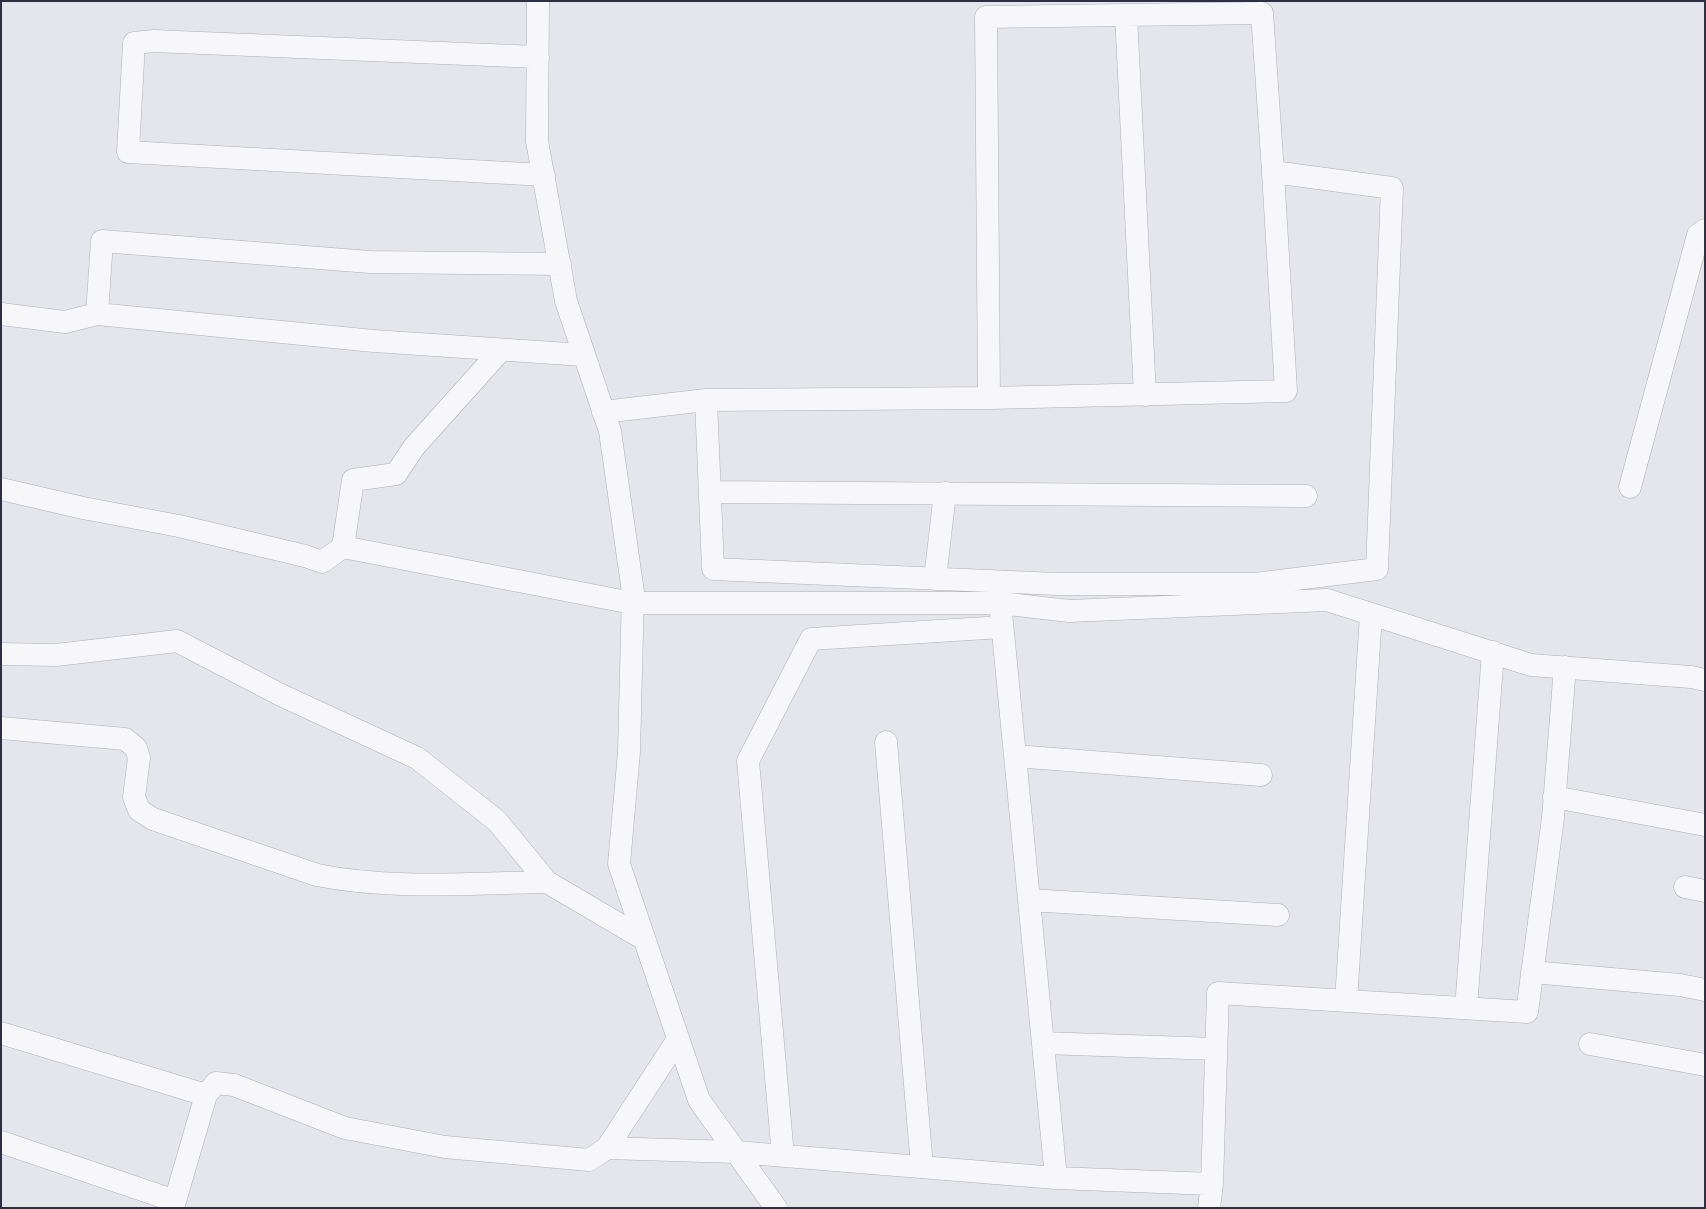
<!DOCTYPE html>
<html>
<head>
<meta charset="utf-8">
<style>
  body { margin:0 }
  #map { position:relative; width:1706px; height:1209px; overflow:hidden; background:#e5e6eb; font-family:Karla,sans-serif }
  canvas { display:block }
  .frame { position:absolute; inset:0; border:2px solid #2d3042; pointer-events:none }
</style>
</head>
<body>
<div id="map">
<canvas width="1706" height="1209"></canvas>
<div class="frame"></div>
</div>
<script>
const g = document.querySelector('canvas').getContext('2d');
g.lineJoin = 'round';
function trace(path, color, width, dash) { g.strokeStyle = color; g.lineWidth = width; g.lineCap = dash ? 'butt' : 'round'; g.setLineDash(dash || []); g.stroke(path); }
const minor = new Path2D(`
  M538,1l-1,140 29,160 44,130 23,161 -4,160 -10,112 80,236 77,108
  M1126,15l19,380
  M538,57l-384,-16 -20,2 -6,109 416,23
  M560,264l-190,-2 -268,-21 -5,73 277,27 210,14
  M1,314l64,8 32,-8
  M989,398l297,-7 -13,-219
  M603,412l103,-12 7,169 344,15h198l122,-15 15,-381 -119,-16 -11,-159 -276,4 3,381 -283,2
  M1630,487l68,-252 7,-5
  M1,489l82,19 96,18 126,30 17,6 21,-15 10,-67 43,-6 18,-27 87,-97
  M710,492l596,4
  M343,547l289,56h368l69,8 258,-11 204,65 160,12 14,3
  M935,579l10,-86
  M1001,612l55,566
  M1,654l55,1 121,-14 104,54 136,63 80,63 50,61 97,57
  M1,728l124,11 11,9 3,10 -5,39 5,13 14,9 164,56c74,15 155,8 230,7
  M886,742l36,425
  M1015,756l246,19
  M1554,797l151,28
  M1685,887l20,4
  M1029,900l249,15
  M1532,972l148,13 25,5
  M1346,1001l25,-387
  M1466,1008l27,-356
  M1,1033l205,62 -33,113
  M1043,1043l173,6
  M1590,1044l115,21
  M206,1095l10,-12 18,2 111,43 100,19 144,13 18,-12 71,-109
  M1,1142l174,59
  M607,1148l129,4 320,26 156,6 6,-191 309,19 26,-194 12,-151
  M783,1156l-35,-395 63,-122 191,-12
  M1209,1208l3,-24`);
trace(minor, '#aeafb8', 23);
trace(minor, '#f7f7fa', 22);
</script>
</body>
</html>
